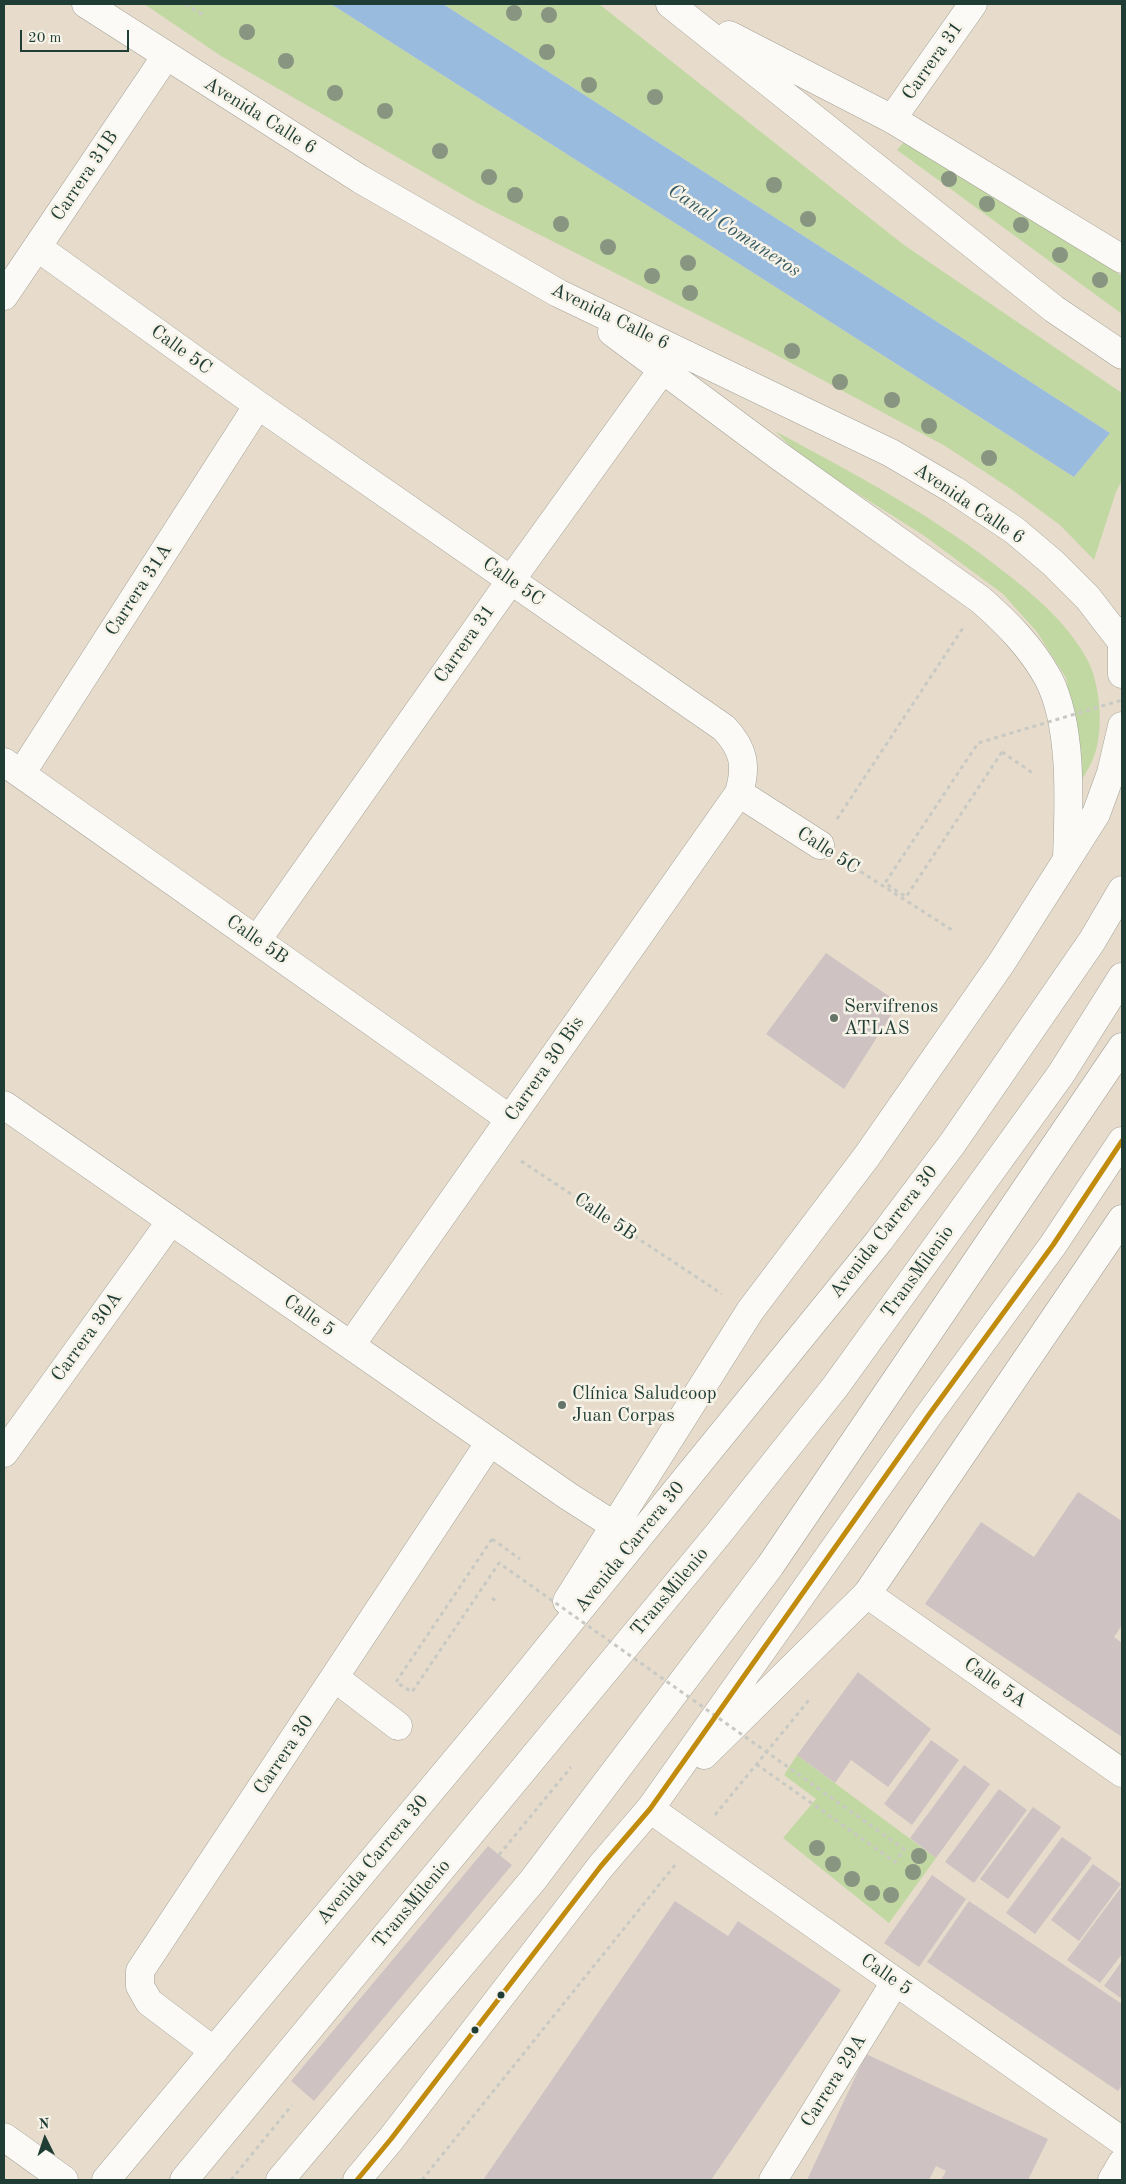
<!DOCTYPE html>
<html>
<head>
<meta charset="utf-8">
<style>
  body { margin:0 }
  #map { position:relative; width:1126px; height:2184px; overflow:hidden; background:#e7dccc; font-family:"Old Standard TT",serif }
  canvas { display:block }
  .frame { position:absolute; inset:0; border:5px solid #1f3d34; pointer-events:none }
  .north { position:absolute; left:20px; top:2114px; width:50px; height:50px; -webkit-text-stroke:4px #f7f3e8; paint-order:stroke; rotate:356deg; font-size:14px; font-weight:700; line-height:20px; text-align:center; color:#1f3d34 }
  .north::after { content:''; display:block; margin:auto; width:18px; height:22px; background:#1f3d34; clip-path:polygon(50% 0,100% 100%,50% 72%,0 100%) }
  .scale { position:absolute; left:20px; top:30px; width:109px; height:22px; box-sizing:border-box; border:2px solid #1f3d34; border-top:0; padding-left:6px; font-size:15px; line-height:18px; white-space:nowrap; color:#1f3d34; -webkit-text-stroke:4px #f7f3e8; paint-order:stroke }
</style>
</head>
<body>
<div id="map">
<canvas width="1126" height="2184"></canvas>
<div class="frame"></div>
<div class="north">N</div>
<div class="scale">20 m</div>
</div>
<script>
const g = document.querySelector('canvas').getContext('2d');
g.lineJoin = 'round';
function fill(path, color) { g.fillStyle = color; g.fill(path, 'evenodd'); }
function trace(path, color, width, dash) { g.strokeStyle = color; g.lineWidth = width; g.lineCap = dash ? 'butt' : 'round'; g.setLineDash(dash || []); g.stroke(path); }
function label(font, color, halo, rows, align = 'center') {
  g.font = font + ' "Old Standard TT",serif'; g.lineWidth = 5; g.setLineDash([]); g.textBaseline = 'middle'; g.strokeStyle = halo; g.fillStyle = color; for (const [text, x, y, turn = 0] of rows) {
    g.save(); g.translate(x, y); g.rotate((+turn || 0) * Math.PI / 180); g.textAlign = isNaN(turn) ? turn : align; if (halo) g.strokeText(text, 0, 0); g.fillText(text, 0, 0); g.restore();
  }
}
fill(new Path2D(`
  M144,4h187l743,473 36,-44 -667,-429h156l305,241 218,148v87l-6,12 -22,68 -34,-35 -49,-36 -66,-43 -180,-97 -288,-146 -256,-147z
  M904,142l218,134v38l-225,-164z
  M775,431c80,43 161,86 232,143 31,24 64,53 82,89 12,26 15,70 4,96 -3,8 -9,16 -13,24l-5,-56 -9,-49 -29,-46 -34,-38 -80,-59 -120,-76z
  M797,1755l139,103 -47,65 -106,-85 33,-39 -32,-24z`), '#c2d8a3');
fill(new Path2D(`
  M331,4h112l667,429 -36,44z`), '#99bbde');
fill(new Path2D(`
  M826,953l73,50 -55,86 -78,-55z
  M1078,1492l44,29v104l-8,12 8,6v94l-197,-133 56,-82 53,35z
  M858,1672l73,57 -43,58 -37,-27 -16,23 -38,-28z
  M931,1740l28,20 -47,65 -28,-21z
  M964,1765l26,19 -54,74 -26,-20z
  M999,1789l28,21 -53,73 -29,-21z
  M1033,1807l28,20 -53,72 -28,-20z
  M1062,1837l30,21 -57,76 -29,-21z
  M488,1846l24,19 -198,236 -23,-20z
  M1093,1864l28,20 -42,57 -28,-21z
  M932,1875l34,24 -47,68 -35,-24z
  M1122,1886v68l-22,29 -33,-23z
  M675,1901l53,35 10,-15 103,69 -130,190h-228z
  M969,1901l153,103v81l-4,6 -191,-129z
  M1122,1961v38l-18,-13z
  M866,2054l182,85 -20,41h-87l5,-9 -10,-5 -7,14h-122z`), '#cec2c3');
const minor = new Path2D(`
  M892,119l81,-115
  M37,247l221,158 466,323c20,21 23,38 15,65l-388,552
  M4,296l162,-240
  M4,762l506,357
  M21,774l237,-369
  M739,793l81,52
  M257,940l254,-360 165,-229
  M4,1105l564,391 47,30
  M4,1453l167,-232
  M867,1594l255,179
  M335,1678l63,48
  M650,1809l472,332
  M214,2051l-65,-49 -9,-16v-15l350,-529
  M4,2137l60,43
  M184,2180l535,-647 116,-146 226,-313 61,-97
  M280,2180l253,-300 237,-314 352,-519
  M773,2180l122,-198
  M1112,2180l10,-17`);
const major = new Path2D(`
  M86,4l274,175 198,114 333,160 63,37 60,40 39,33 35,35 33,43
  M670,4l384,305 68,46
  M729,35l163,84 230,140
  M612,332l167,124 202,144c26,23 50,47 67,78 25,47 21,127 19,180
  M1122,631v43`);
const highway = new Path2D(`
  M567,1601l183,-290 117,-155 135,-194 94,-148 15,-41 11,-47
  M704,1755l163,-161 255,-375
  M106,2180l396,-475 377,-464 73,-97 140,-203 30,-51
  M357,2180l34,-41 210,-273 49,-57 278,-393 125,-171 69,-104`);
trace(minor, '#a3a196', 29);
trace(major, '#a3a196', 29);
trace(highway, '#a3a196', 29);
trace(new Path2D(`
  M185,4l20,12
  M1002,752l32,22
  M837,819l126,-191
  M847,863l105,67
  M521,1161l201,133
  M492,1539l28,20
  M492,1598l4,3
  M715,1815l94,-115
  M499,1855l72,-88
  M231,2180l61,-75
  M422,2180l253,-315`), '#c9c9c4', 3, [4, 4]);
trace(minor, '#fbfaf7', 28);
trace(major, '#fbfaf7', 28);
trace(highway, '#fbfaf7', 28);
trace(new Path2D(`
  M1002,752l-96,145 -21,-14 93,-140 144,-43
  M492,1539l-96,143 16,10 87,-129 405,286 -9,13 -139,-98`), '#c9c9c4', 3, [4, 4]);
trace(new Path2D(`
  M357,2180l34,-41 210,-273 49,-57 278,-393 125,-171 69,-104`), '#c18c0d', 5);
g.fillStyle = '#889581';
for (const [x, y] of [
  [514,13],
  [549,15],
  [247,32],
  [547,52],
  [286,61],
  [589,85],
  [335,93],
  [655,97],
  [385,111],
  [440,151],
  [489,177],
  [949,179],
  [774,185],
  [515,195],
  [987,204],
  [808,219],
  [561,224],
  [1021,225],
  [608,247],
  [1060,255],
  [688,263],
  [652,276],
  [1100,280],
  [690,293],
  [792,351],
  [840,382],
  [892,400],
  [929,426],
  [989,458],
  [817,1848],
  [919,1856],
  [833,1864],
  [913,1872],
  [852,1879],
  [872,1893],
  [891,1895]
]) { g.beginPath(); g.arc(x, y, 8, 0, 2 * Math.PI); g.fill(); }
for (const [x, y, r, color] of [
  [834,1018,5,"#657569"],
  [562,1405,5,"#657569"],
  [501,1995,4.5,"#1f3d34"],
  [475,2030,4.5,"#1f3d34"]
]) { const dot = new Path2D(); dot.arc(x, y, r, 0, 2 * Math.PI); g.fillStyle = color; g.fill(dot); trace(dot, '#f7f3e8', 2); }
label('19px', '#1f3d34', '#f7f3e8', [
  ["Carrera 31",933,61,-55],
  ["Avenida Calle 6",260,116,32],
  ["Carrera 31B",85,176,-56],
  ["Avenida Calle 6",610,317,26],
  ["Calle 5C",181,350,36],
  ["Avenida Calle 6",969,504,34],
  ["Calle 5C",513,582,35],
  ["Carrera 31A",139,590,-57],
  ["Carrera 31",465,644,-55],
  ["Calle 5C",828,851,33],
  ["Calle 5B",257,940,35],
  ["Carrera 30 Bis",545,1069,-55],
  ["Calle 5B",605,1217,34],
  ["Avenida Carrera 30",884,1232,-52],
  ["TransMilenio",918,1272,-54],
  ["Calle 5",309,1316,35],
  ["Carrera 30A",87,1337,-54],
  ["Avenida Carrera 30",630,1547,-51],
  ["TransMilenio",670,1592,-50],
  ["Calle 5A",995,1683,35],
  ["Carrera 30",284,1755,-56],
  ["Avenida Carrera 30",373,1860,-50],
  ["TransMilenio",412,1904,-50],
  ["Calle 5",886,1975,35],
  ["Carrera 29A",834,2081,-58]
]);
label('19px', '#1f3d34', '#f7f3e8', [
  ["Servifrenos",844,1007],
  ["ATLAS",844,1029],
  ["Clínica Saludcoop",572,1394],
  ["Juan Corpas",572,1416]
], 'left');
label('italic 20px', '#355960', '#f7f3e8', [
  ["Canal Comuneros",734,231,33]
]);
</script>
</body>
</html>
